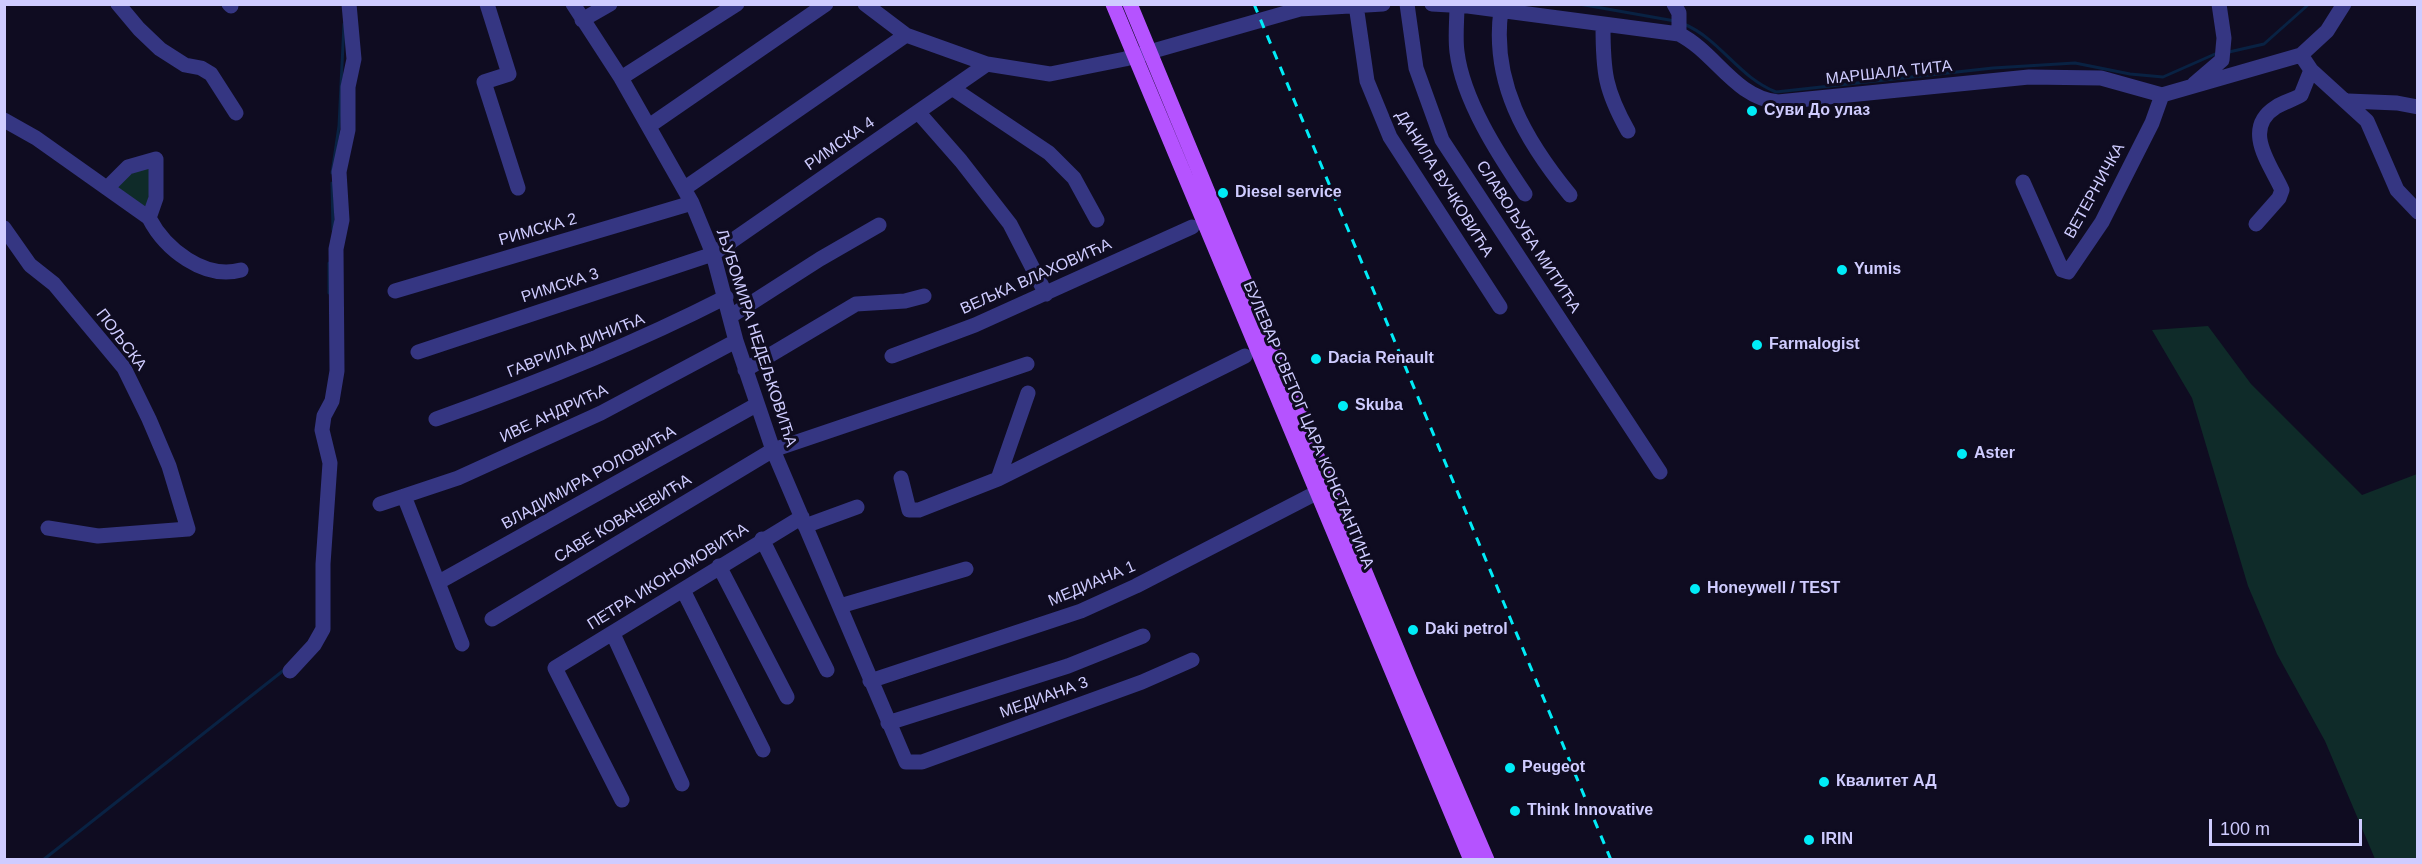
<!DOCTYPE html>
<html>
<head>
<meta charset="utf-8">
<style>
  body { margin:0 }
  #map { position:relative; width:2422px; height:864px; overflow:hidden; background:#0f0c21; font-family:Arial,sans-serif }
  canvas { display:block }
  .frame { position:absolute; inset:0; border:6px solid #cfccff; pointer-events:none }
  .scale { position:absolute; left:2209px; top:819px; width:153px; height:27px; box-sizing:border-box; border:3px solid #cfccff; border-top:0; padding-left:8px; font-size:18px; line-height:21px; white-space:nowrap; color:#cfccff; -webkit-text-stroke:4px #0f0c21; paint-order:stroke }
</style>
</head>
<body>
<div id="map">
<canvas width="2422" height="864"></canvas>
<div class="frame"></div>
<div class="scale">100 m</div>
</div>
<script>
const g = document.querySelector('canvas').getContext('2d');
g.lineJoin = 'round';
function fill(path, color) { g.fillStyle = color; g.fill(path, 'evenodd'); }
function trace(path, color, width, dash) { g.strokeStyle = color; g.lineWidth = width; g.lineCap = dash ? 'butt' : 'round'; g.setLineDash(dash || []); g.stroke(path); }
function label(font, color, halo, rows, align = 'center') {
  g.font = font + ' Arial,sans-serif'; g.lineWidth = 6; g.setLineDash([]); g.textBaseline = 'middle'; g.strokeStyle = halo; g.fillStyle = color; for (const [text, x, y, turn = 0] of rows) {
    g.save(); g.translate(x, y); g.rotate((+turn || 0) * Math.PI / 180); g.textAlign = isNaN(turn) ? turn : align; if (halo) g.strokeText(text, 0, 0); g.fillText(text, 0, 0); g.restore();
  }
}
fill(new Path2D(`
  M134,168h19l-6,41 -33,-22z
  M2208,326l43,58 111,111 55,-21v385h-42l-50,-118 -48,-87 -29,-68 -56,-188 -40,-68z`), '#0f2b29');
trace(new Path2D(`
  M1579,4l96,17
  M1684,24c37,16 54,53 92,68l217,-24 82,-5 55,11 33,3 52,-23
  M2229,52l35,-8 45,-40
  M332,173l7,-47 5,-102
  M332,183l1,47
  M329,263v30
  M43,860l241,-190`), '#092243', 3);
trace(new Path2D(`
  M118,4l21,25 21,20 25,16 16,3 10,6 25,39
  M229,4l2,2
  M487,4l22,70 -25,8 34,106
  M573,4l48,74 71,125 21,51 23,87 37,109 133,312h16l220,-80 50,-22
  M865,4l41,31 81,29 63,10 75,-15 175,-50 83,-5
  M1407,4l9,64 26,72 218,332
  M1432,4l36,2 211,28c37,19 55,63 99,68l251,-25 72,1 61,17 139,-40 26,-24 17,-27
  M1674,4l5,9v21
  M1356,5l11,76 23,56 110,170
  M1457,5c0,15 -2,32 0,47 6,48 41,102 68,142
  M1501,10c-10,72 24,130 69,185
  M582,20l28,-16
  M1603,26c0,46 2,64 25,105
  M2301,55l10,15 56,51 30,69 21,22
  M621,78l116,-74
  M2194,84l28,-24 2,-22 -5,-34
  M952,88l97,65 25,25 23,42
  M2348,101l49,2 21,4
  M918,112l43,49 49,63 36,70
  M4,120l32,18 113,80c16,31 55,62 92,52
  M649,126l177,-122
  M2023,182l39,88 6,2 34,-50 50,-99 10,-28
  M107,188l21,-21 28,-8v39l-7,20
  M685,188l221,-153
  M2256,224l23,-26 3,-8c-11,-25 -41,-61 -6,-83 8,-5 17,-7 25,-12l10,-25
  M4,228l26,37 24,19 70,84 25,51 20,47 19,63 -90,7 -50,-8
  M395,291l297,-88
  M731,316l89,-57 59,-34
  M418,352l295,-98 274,-190
  M892,356l83,-31 217,-98
  M745,370l111,-66 49,-3 19,-5
  M436,419c99,-35 196,-74 290,-122
  M901,478l8,32h10l79,-31 247,-123
  M998,479l30,-86
  M404,496l58,148
  M380,504l78,-26 143,-65 135,-72
  M805,526l52,-19
  M762,539l65,131
  M719,566l68,131
  M439,582l317,-177
  M683,590l80,160
  M840,606l126,-37
  M492,619l281,-169 254,-86
  M613,634l69,150
  M290,671l24,-26 9,-16v-65l7,-101 -8,-33 2,-14 8,-15 5,-30 -1,-122 6,-29 -3,-48 9,-42v-43l6,-28 -5,-55
  M870,681l211,-70 55,-25 180,-93
  M888,723l180,-57 75,-30
  M622,800l-67,-132 247,-151`), '#353682', 15);
trace(new Path2D(`
  M1113,4l358,856
  M1130,4l279,674 78,182`), '#b553ff', 15);
trace(new Path2D(`
  M1254,4l357,856`), '#00ecf7', 3, [9, 8]);
for (const [x, y, r, color] of [
  [1752,111,6,"#00ecf7"],
  [1223,193,6,"#00ecf7"],
  [1842,270,6,"#00ecf7"],
  [1757,345,6,"#00ecf7"],
  [1316,359,6,"#00ecf7"],
  [1343,406,6,"#00ecf7"],
  [1962,454,6,"#00ecf7"],
  [1695,589,6,"#00ecf7"],
  [1413,630,6,"#00ecf7"],
  [1510,768,6,"#00ecf7"],
  [1824,782,6,"#00ecf7"],
  [1515,811,6,"#00ecf7"],
  [1809,840,6,"#00ecf7"]
]) { const dot = new Path2D(); dot.arc(x, y, r, 0, 2 * Math.PI); g.fillStyle = color; g.fill(dot); trace(dot, '#0f0c21', 2); }
label('16px', '#cfccff', '#0f0c21', [
  ["МАРШАЛА ТИТА",1889,73,-6],
  ["РИМСКА 4",840,144,-35],
  ["ДАНИЛА ВУЧКОВИЋА",1444,184,58],
  ["ВЕТЕРНИЧКА",2095,191,-61],
  ["РИМСКА 2",538,230,-16],
  ["СЛАВОЉУБА МИТИЋА",1528,237,57],
  ["ВЕЉКА ВЛАХОВИЋА",1036,277,-24],
  ["РИМСКА 3",560,286,-18],
  ["ЉУБОМИРА НЕДЕЉКОВИЋА",756,338,72],
  ["ПОЉСКА",121,340,53],
  ["ГАВРИЛА ДИНИЋА",576,346,-22],
  ["ИВЕ АНДРИЋА",554,414,-25],
  ["БУЛЕВАР СВЕТОГ ЦАРА КОНСТАНТИНА",1308,425,67],
  ["ВЛАДИМИРА РОЛОВИЋА",589,478,-29],
  ["САВЕ КОВАЧЕВИЋА",623,519,-31],
  ["ПЕТРА ИКОНОМОВИЋА",668,577,-32],
  ["МЕДИАНА 1",1092,584,-23],
  ["МЕДИАНА 3",1044,698,-20]
]);
label('bold 16px', '#cfccff', '#0f0c21', [
  ["Суви До улаз",1764,111],
  ["Diesel service",1235,193],
  ["Yumis",1854,270],
  ["Farmalogist",1769,345],
  ["Dacia Renault",1328,359],
  ["Skuba",1355,406],
  ["Aster",1974,454],
  ["Honeywell / TEST",1707,589],
  ["Daki petrol",1425,630],
  ["Peugeot",1522,768],
  ["Квалитет АД",1836,782],
  ["Think Innovative",1527,811],
  ["IRIN",1821,840]
], 'left');
</script>
</body>
</html>
